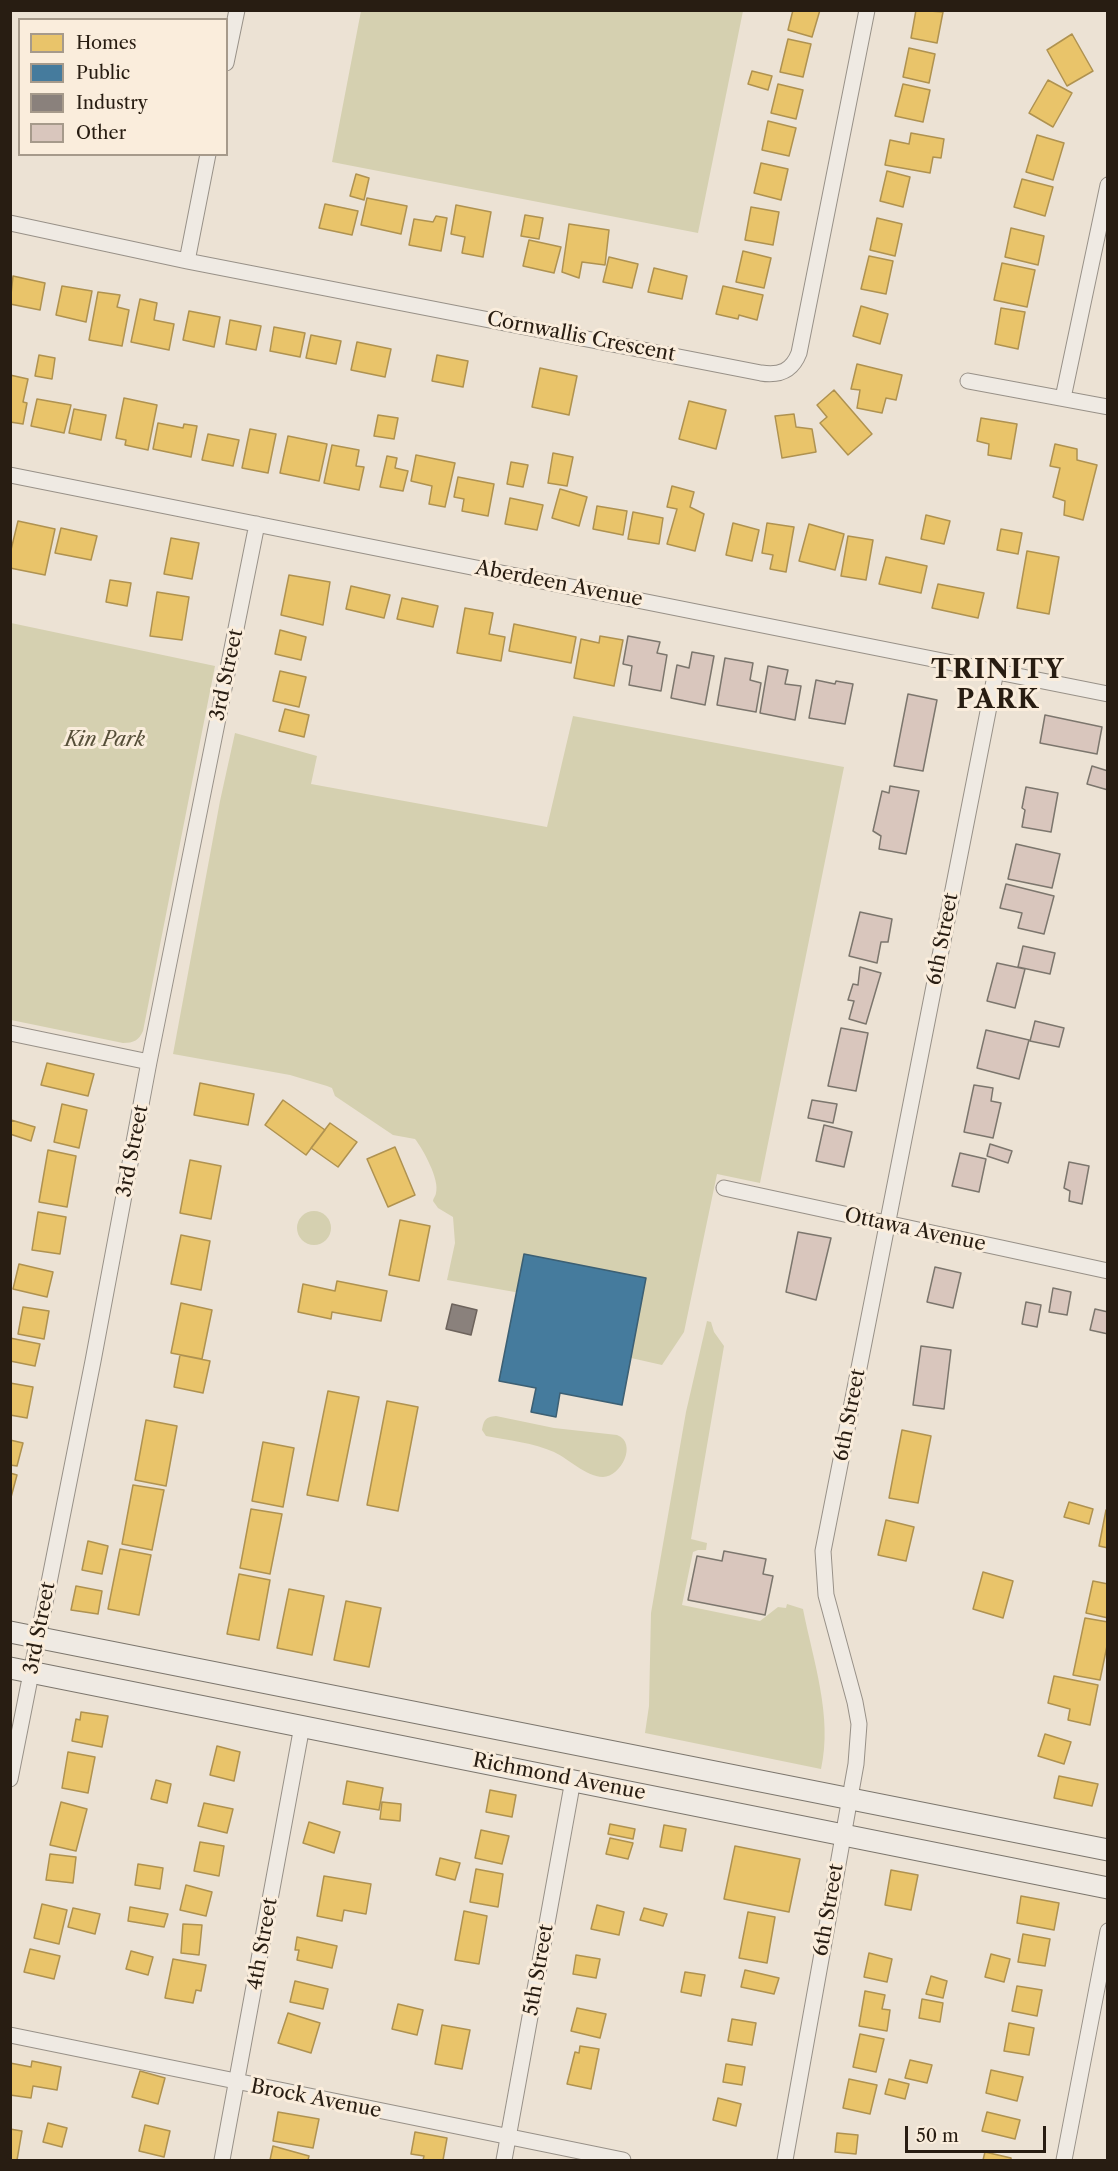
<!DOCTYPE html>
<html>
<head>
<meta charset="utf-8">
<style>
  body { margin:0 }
  #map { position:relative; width:1118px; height:2171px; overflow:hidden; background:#ece2d4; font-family:"Libre Caslon Text",serif }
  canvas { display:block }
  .frame { position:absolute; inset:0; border:12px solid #281d12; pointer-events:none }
  .legend { position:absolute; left:18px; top:18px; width:210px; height:138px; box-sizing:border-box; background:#faeddc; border:2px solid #a69a8b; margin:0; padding:8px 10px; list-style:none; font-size:18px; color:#281d12 }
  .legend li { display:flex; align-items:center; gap:12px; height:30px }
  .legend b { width:30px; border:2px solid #a69a8b }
  .scale { position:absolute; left:905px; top:2126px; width:141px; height:27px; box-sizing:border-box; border:3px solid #281d12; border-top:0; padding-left:8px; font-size:18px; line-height:21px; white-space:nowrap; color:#281d12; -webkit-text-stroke:4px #faeddc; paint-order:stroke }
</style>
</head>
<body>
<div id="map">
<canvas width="1118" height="2171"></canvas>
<div class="frame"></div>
<ul class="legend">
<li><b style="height:16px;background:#e9c46a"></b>Homes</li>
<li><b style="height:16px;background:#457b9d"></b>Public</li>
<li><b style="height:16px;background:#8a817c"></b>Industry</li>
<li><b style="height:16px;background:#d9c6bd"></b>Other</li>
</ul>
<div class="scale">50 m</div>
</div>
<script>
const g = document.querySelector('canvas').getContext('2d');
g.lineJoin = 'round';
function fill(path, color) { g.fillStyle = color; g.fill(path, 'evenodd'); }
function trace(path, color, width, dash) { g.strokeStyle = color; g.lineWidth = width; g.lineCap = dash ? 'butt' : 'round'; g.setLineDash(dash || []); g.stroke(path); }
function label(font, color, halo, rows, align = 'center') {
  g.font = font + ' "Libre Caslon Text",serif'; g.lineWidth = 6; g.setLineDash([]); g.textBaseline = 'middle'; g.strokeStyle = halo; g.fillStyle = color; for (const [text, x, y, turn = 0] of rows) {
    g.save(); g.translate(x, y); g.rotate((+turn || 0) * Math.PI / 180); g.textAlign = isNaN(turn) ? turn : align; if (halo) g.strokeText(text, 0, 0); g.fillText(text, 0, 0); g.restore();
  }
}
fill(new Path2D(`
  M361,11h382l-45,222 -366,-71z
  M11,623l204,43 -72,365c-4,9 -9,12 -20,12l-112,-23z
  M573,716l271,51 -84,416 -43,-9 -33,158 -22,33 -31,-7 8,-44 -192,-34 8,-37 -2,-26 -15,-9 -5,-7c0,-3 3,-5 3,-8 4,-13 -13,-44 -21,-54l-22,-4 -58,-39 -3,-8 -5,-2 -37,-11 -117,-21 47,-253 15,-68 82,23 -6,28 236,43z
  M297 1228a17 17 0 1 1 34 0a17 17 0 1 1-34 0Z
  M707,1321l4,1 3,10 10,14 -33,193 16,4 -1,7h-8l-5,2 -11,53 78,16 18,-14 8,1 1,-4 16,5c10,51 30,108 18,160l-176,-36 4,-27 2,-93 35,-201z
  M496,1416l58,12 63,7c21,8 4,42 -14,42 -18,-1 -34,-18 -49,-25 -20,-9 -46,-12 -68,-16l-4,-6c2,-10 3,-13 14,-14z`), '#d5d0b0');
const homes = new Path2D(`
  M793,10h27l-8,27 -24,-7z
  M916,10l27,2 -6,31 -26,-5z
  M1072,34l21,37 -26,15 -20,-36z
  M788,39l23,5 -8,33 -23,-5z
  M909,48l26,6 -6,29 -26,-6z
  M752,71l20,5 -4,14 -20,-6z
  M1048,80l24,13 -19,34 -24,-14z
  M778,84l25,6 -7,29 -25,-6z
  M903,84l27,6 -7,32 -28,-6z
  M768,121l28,7 -7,28 -27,-6z
  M911,133l33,6 -3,19 -8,-1 -3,16 -45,-8 5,-25 19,4z
  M1037,135l27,8 -11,37 -27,-8z
  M761,163l27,6 -7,31 -27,-7z
  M887,171l23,6 -7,30 -23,-6z
  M356,174l13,4 -5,22 -14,-4z
  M1022,179l31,8 -8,29 -31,-9z
  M367,198l40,8 -6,28 -40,-9z
  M325,204l33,7 -6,24 -33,-7z
  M456,205l35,7 -8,45 -21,-4 3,-16 -14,-3z
  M751,207l28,5 -6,33 -28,-5z
  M525,215l18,3 -4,21 -18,-3z
  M436,216l11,2 -6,33 -32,-6 5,-26 19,3z
  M877,218l25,6 -7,32 -25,-6z
  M569,224l40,6 -4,35 -23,-3 -3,16 -17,-6z
  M1011,228l33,8 -6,29 -33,-8z
  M529,240l32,7 -7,26 -31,-7z
  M743,251l28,7 -7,30 -28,-6z
  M869,256l24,5 -7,33 -25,-5z
  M609,257l29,7 -6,24 -29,-6z
  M1002,263l33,7 -8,37 -33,-7z
  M654,268l33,8 -5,23 -34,-7z
  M13,276l32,7 -5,27 -30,-6z
  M62,286l30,5 -6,31 -30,-7z
  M723,286l40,9 -6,25 -18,-5 -1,4 -22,-5z
  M98,292l22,3 -3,12 12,3 -7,36 -33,-6z
  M140,299l17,4 -3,17 20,4 -5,26 -38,-8z
  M861,306l27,8 -8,30 -27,-8z
  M1001,308l24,4 -7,37 -23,-5z
  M189,311l31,6 -6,30 -31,-7z
  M230,320l31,6 -5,24 -30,-6z
  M274,327l31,6 -5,24 -30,-6z
  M311,335l30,6 -5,23 -30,-6z
  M357,342l34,7 -6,28 -34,-7z
  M39,355l16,3 -3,21 -17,-3z
  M437,355l31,6 -5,26 -31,-6z
  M857,364l45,11 -6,25 -10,-2 -4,15 -25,-5 3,-18 -9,-1z
  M540,368l37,8 -8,39 -37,-8z
  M10,375l18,4 -5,23 4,1 -4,21 -13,-2z
  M834,390l38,44 -24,21 -28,-32 7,-6 -10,-12z
  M124,398l33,7 -9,45 -23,-5 1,-5 -10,-2z
  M37,399l34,6 -7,28 -33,-7z
  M689,401l37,9 -10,39 -37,-10z
  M74,409l32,6 -5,25 -32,-7z
  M794,414l2,13 16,2 4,23 -34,6 -7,-42z
  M378,415l20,3 -4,21 -20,-3z
  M981,418l36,6 -6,35 -23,-4 1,-11 -12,-3z
  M158,423l25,5 1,-4 13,2 -6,31 -38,-8z
  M250,429l26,5 -8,39 -26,-5z
  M208,434l31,6 -6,26 -31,-6z
  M288,436l39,8 -8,37 -39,-8z
  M1055,444l22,5v11l20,5 -14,55 -19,-5 1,-14 -12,-4 7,-29 -10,-2z
  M332,445l27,5 -3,16 8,1 -5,23 -35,-7z
  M553,453l20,4 -6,29 -19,-3z
  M416,455l39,8 -10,44 -16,-3 3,-18 -21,-5z
  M387,456l10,2 -2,10 13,3 -5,20 -23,-4z
  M511,462l17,3 -5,22 -16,-3z
  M458,477l36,7 -6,32 -26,-5 2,-12 -10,-2z
  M672,486l22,6 -4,15 14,7 -9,37 -28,-7 10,-35 -10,-2z
  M560,489l27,8 -8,29 -27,-8z
  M510,498l33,7 -6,25 -32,-6z
  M597,506l30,5 -4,24 -30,-6z
  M633,512l30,6 -4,26 -31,-5z
  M926,515l24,6 -6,23 -23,-5z
  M18,521l37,8 -10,46 -35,-7v-14z
  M733,523l26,7 -7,31 -26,-6z
  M767,523l27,4 -8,45 -16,-3 3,-14 -11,-2z
  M809,524l35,10 -9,36 -36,-9z
  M61,528l36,8 -6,24 -36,-7z
  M1001,529l21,4 -4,21 -21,-4z
  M848,536l25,4 -7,40 -25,-4z
  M171,538l28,5 -7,36 -28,-5z
  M1027,551l32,6 -10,57 -32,-6z
  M886,557l41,9 -6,27 -42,-9z
  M289,575l41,7 -7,43 -42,-10z
  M110,580l21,3 -4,23 -21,-4z
  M938,584l46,9 -6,25 -46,-10z
  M351,586l39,9 -6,23 -38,-9z
  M157,592l32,5 -7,43 -32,-4z
  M402,598l36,8 -5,21 -36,-8z
  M465,608l28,5 -4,21 16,3 -4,24 -44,-8z
  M514,624l62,13 -5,26 -62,-12z
  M280,630l26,7 -5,23 -26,-6z
  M600,636l23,4 -9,46 -40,-8 7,-39 18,4z
  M280,671l26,6 -7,30 -26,-6z
  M285,709l24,6 -5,22 -25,-6z
  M47,1063l47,11 -6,22 -47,-11z
  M200,1083l54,11 -6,31 -54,-10z
  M283,1100l42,30 -19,25 -41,-30z
  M62,1104l25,6 -8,38 -25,-6z
  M11,1120l24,7 -4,14 -21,-7z
  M330,1123l27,19 -19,25 -27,-19z
  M395,1147l20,48 -27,12 -21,-48z
  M48,1150l28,6 -9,51 -28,-5z
  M190,1160l31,6 -10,53 -31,-6z
  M38,1212l28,5 -6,37 -28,-4z
  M400,1220l30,6 -11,55 -30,-6z
  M181,1235l29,6 -9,49 -30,-6z
  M19,1264l34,8 -6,25 -34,-8z
  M337,1281l50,10 -6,30 -49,-9 -1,7 -33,-7 5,-28 32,7z
  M181,1303l31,7 -10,49 -31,-6z
  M23,1307l26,4 -5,28 -26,-5z
  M10,1338l30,6 -5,22 -25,-5z
  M180,1355l30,6 -7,32 -29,-6z
  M10,1383l23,4 -6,31 -17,-3z
  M328,1391l31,6 -21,104 -31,-6z
  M387,1401l31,6 -20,104 -31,-6z
  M146,1420l31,6 -11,60 -31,-6z
  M902,1430l29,6 -13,67 -29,-5z
  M10,1440l13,3 -6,23 -7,-1z
  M263,1442l31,6 -11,59 -31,-6z
  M10,1473l7,2 -7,26z
  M133,1485l31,5 -12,60 -30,-6z
  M1069,1502l24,7 -4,15 -25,-7z
  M251,1509l31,5 -12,60 -30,-6z
  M1106,1510h2v38l-9,-2z
  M886,1520l28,7 -8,34 -28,-6z
  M88,1541l20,5 -6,28 -20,-4z
  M120,1549l31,6 -12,60 -31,-6z
  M983,1572l30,9 -10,37 -30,-9z
  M239,1574l31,6 -11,60 -32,-6z
  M1093,1581l15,3v34l-22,-5z
  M76,1586l26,5 -4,23 -27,-4z
  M289,1589l35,7 -12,59 -35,-7z
  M346,1601l35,7 -12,59 -35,-7z
  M1085,1618l23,4v19l-8,39 -27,-5z
  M1054,1676l44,9 -8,40 -22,-5 2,-11 -22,-6z
  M81,1712l27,4 -6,31 -30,-6 4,-22 4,1z
  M1045,1734l26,8 -7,22 -26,-8z
  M217,1746l23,6 -6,29 -24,-6z
  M68,1752l27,5 -7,36 -26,-5z
  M1059,1776l39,8 -6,22 -38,-8z
  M156,1780l15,4 -4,19 -16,-4z
  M347,1781l36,7 -4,22 -36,-6z
  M490,1790l26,5 -4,22 -26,-5z
  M61,1802l26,7 -11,42 -26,-6z
  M382,1802l19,2 -1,17 -20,-2z
  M204,1803l29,6 -6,24 -29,-7z
  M309,1822l31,10 -6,21 -31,-10z
  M610,1824l25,5 -2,10 -25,-5z
  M664,1825l22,4 -4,22 -22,-4z
  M481,1830l28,6 -7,28 -27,-6z
  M610,1838l23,5 -5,16 -22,-5z
  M200,1842l24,4 -5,30 -25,-5z
  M735,1846l65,13 -11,53 -65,-13z
  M50,1854l26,3 -3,26 -27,-3z
  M440,1858l20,5 -5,17 -19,-5z
  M138,1864l25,4 -3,21 -25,-4z
  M476,1869l27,5 -5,33 -28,-5z
  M891,1870l27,5 -7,35 -26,-5z
  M324,1876l47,8 -5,30 -22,-4 -2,11 -25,-5z
  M186,1885l26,7 -6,24 -26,-6z
  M1021,1896l38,7 -5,27 -37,-7z
  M42,1904l25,6 -8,34 -25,-6z
  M597,1905l27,7 -5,23 -28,-6z
  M130,1907l38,7 -4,13 -36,-6z
  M73,1908l27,6 -5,20 -27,-7z
  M644,1908l23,6 -4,12 -23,-6z
  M464,1911l23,5 -8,48 -24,-4z
  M748,1912l27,5 -8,46 -28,-5z
  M183,1924l19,1 -3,30 -18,-2z
  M1023,1934l27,5 -5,27 -27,-4z
  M297,1937l40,9 -5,22 -35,-8 2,-10h-4z
  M30,1949l30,7 -6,23 -30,-7z
  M131,1951l22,6 -5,18 -22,-6z
  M869,1953l23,6 -5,23 -23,-5z
  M991,1954l19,5 -6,23 -19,-5z
  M576,1955l24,4 -4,19 -23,-4z
  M173,1959l33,6 -5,26 -5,-1 -3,13 -28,-5z
  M745,1970l34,8 -5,16 -33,-7z
  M685,1972l20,3 -4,21 -20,-4z
  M931,1976l16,5 -4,17 -17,-4z
  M295,1981l33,8 -5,20 -33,-7z
  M1017,1986l25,4 -5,26 -25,-5z
  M865,1991l20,4 -3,14 8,1 -3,21 -28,-5z
  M922,1999l21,4 -3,19 -21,-4z
  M398,2004l25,6 -6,25 -25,-6z
  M577,2008l29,6 -6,24 -29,-7z
  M288,2013l32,10 -9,30 -33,-10z
  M732,2019l24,4 -4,22 -24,-4z
  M1009,2023l25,5 -5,27 -25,-4z
  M442,2025l28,5 -8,39 -27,-5z
  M860,2034l24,5 -8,33 -23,-5z
  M580,2046l19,3 -8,40 -24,-5 8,-32 4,1z
  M910,2060l22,5 -5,18 -22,-5z
  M32,2061l29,6 -4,23 -24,-4 -2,12 -21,-3v-32l21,4z
  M726,2064l19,3 -3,18 -19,-3z
  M991,2070l32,7 -6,24 -31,-8z
  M140,2071l25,7 -7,26 -26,-7z
  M849,2079l28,6 -7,29 -27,-6z
  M889,2079l20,5 -4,15 -20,-5z
  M718,2098l23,6 -5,22 -23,-6z
  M278,2112l41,7 -6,29 -40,-7z
  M987,2112l33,8 -5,19 -33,-8z
  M48,2123l19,5 -5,19 -19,-5z
  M145,2125l25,6 -6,26 -25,-6z
  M10,2129l12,2 -5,29h-7z
  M415,2132l32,6 -4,22h-20l1,-4 -13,-2z
  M837,2133l21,2 -2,19 -21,-2z
  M273,2146l36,10 -1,4h-38z
  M985,2152l26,6v2h-28z`);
fill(homes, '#e9c46a');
trace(homes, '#af9250', 1.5);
const public = new Path2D(`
  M524,1254l122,24 -24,127 -62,-12 -4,24 -25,-5 5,-24 -37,-7z`);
fill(public, '#457b9d');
trace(public, '#3c5f73', 1.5);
const industry = new Path2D(`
  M452,1304l25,6 -6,25 -25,-6z`);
fill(industry, '#8a817c');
trace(industry, '#6d635c', 1.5);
const building = new Path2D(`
  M628,636l32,6 -3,11 10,2 -6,36 -32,-6 3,-19 -9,-2z
  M692,652l22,4 -9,49 -34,-7 6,-33 12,3z
  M725,658l28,5 -3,17 11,3 -5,29 -39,-7z
  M768,666l20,4 -3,14 16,2 -6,34 -35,-7z
  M816,680l19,4 1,-3 17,3 -8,40 -36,-6z
  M908,694l29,6 -14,71 -29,-5z
  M1045,715l57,12 -5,27 -57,-11z
  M1092,766l16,5v19l-21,-6z
  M890,786l29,5 -13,63 -27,-5 2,-13 -8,-5 9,-40 7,2z
  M1026,787l32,6 -7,39 -29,-5 3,-17 -3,-2z
  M1016,844l44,10 -8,34 -44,-9z
  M1006,884l48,12 -10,38 -26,-6 4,-15 -22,-5z
  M860,912l32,7 -4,23h-7l-4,21 -28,-7z
  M1023,946l32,7 -5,21 -32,-7z
  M997,963l28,6 -10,39 -28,-7z
  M860,967l21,6 -15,51 -17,-5 5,-18 -6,-1 5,-16 5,1z
  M1035,1021l29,7 -5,19 -29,-6z
  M841,1028l27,5 -12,58 -28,-5z
  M986,1030l43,10 -10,39 -42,-11z
  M974,1085l19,3 -2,13 10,2 -8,35 -29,-6z
  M812,1100l25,4 -4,19 -25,-5z
  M824,1125l28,7 -8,35 -28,-6z
  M990,1144l22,7 -4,12 -21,-7z
  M960,1153l26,6 -7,33 -27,-6z
  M1069,1162l20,4 -7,38 -13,-3 1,-10 -6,-3z
  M798,1232l33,6 -15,62 -30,-8z
  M935,1267l26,6 -8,35 -26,-6z
  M1053,1288l18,4 -4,23 -18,-3z
  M1026,1302l15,3 -4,22 -15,-3z
  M1095,1309l13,3v22l-18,-4z
  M921,1346l30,4 -7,59 -31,-4z
  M724,1551l42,8 -3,15 10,2 -8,39 -77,-15 9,-44 25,5z`);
fill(building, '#d9c6bd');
trace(building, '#7c766d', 1.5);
const minor = new Path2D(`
  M226,63l11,-53
  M10,223l177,38 574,112c19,3 31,-2 38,-20l68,-343
  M187,261l21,-107
  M968,381l140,26
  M1063,398l45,-213
  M10,475l1098,219
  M10,1033l139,29
  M724,1188l384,83
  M10,1779l83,-418 56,-299 108,-538
  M10,2035l613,125
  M222,2160l80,-434
  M504,2160l69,-380
  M785,2160l71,-396 3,-40 -4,-22 -29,-107 -3,-44 173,-880
  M1064,2160l44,-229`);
const secondary = new Path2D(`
  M10,1632l1098,218
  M10,1668l1098,220`);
trace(minor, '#989188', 17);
trace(secondary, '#7c766d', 23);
trace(minor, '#efeae3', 15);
trace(secondary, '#efeae3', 21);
label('20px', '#281d12', '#faeddc', [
  ["Cornwallis Crescent",581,337,11],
  ["Aberdeen Avenue",559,584,11],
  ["3rd Street",227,675,-78],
  ["6th Street",943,939,-79],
  ["3rd Street",133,1151,-79],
  ["Ottawa Avenue",915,1230,12],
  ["6th Street",850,1415,-79],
  ["3rd Street",40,1628,-79],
  ["Richmond Avenue",559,1777,11],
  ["6th Street",829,1910,-80],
  ["4th Street",263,1944,-80],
  ["5th Street",539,1970,-80],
  ["Brock Avenue",316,2099,11]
]);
label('italic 20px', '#564f39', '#faeddc', [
  ["Kin Park",105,740]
]);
g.letterSpacing = '1.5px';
label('bold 26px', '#281d12', '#faeddc', [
  ["TRINITY",998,670],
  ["PARK",998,700]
]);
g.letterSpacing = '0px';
</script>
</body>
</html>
